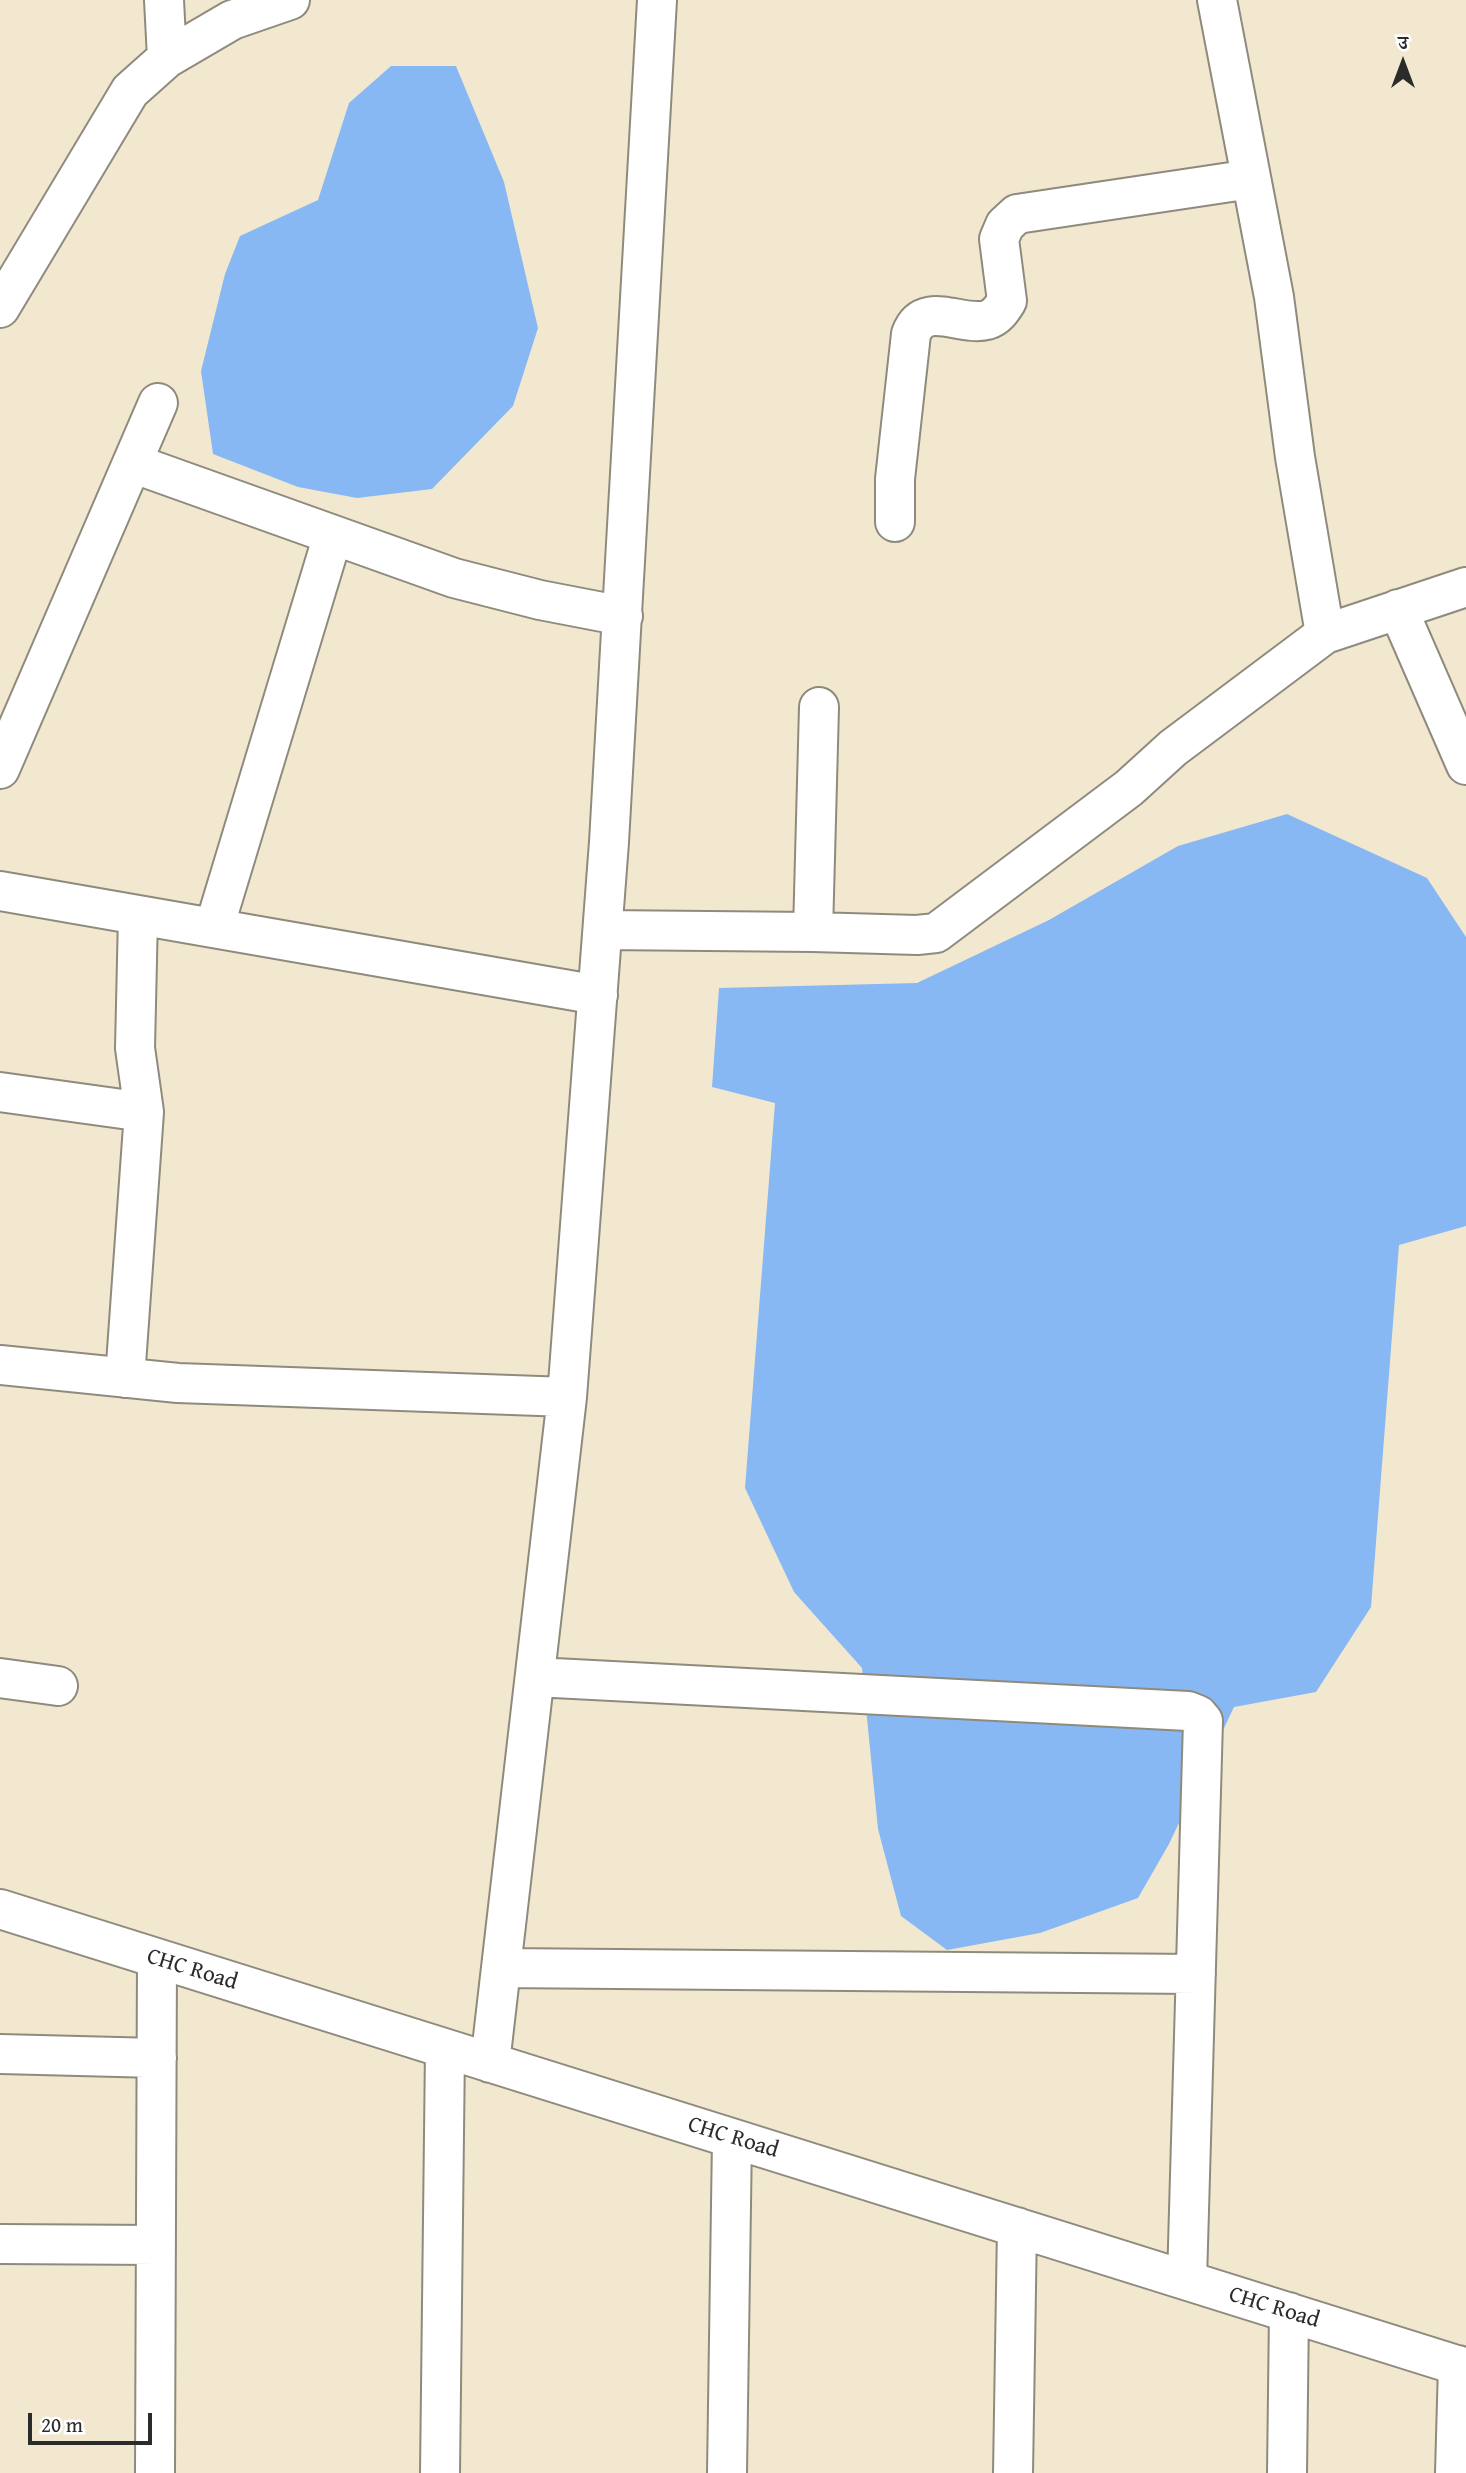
<!DOCTYPE html>
<html>
<head>
<meta charset="utf-8">
<style>
  body { margin:0 }
  #map { position:relative; width:1466px; height:2473px; overflow:hidden; background:#f2e8cf; font-family:"Gentium Book Plus","Noto Serif Devanagari",serif }
  canvas { display:block }
  .north { position:absolute; left:1368px; top:28px; width:70px; height:70px; -webkit-text-stroke:5px #fff; paint-order:stroke; rotate:0deg; font-size:19px; font-weight:700; line-height:28px; text-align:center; color:#2b2b2b }
  .north::after { content:''; display:block; margin:auto; width:24px; height:32px; background:#2b2b2b; clip-path:polygon(50% 0,100% 100%,50% 72%,0 100%) }
  .scale { position:absolute; left:28px; top:2413px; width:124px; height:32px; box-sizing:border-box; border:4px solid #2b2b2b; border-top:0; padding-left:9px; font-size:21px; line-height:24px; white-space:nowrap; color:#2b2b2b; -webkit-text-stroke:5px #fff; paint-order:stroke }
</style>
</head>
<body>
<div id="map">
<canvas width="1466" height="2473"></canvas>
<div class="north">उ</div>
<div class="scale">20 m</div>
</div>
<script>
const g = document.querySelector('canvas').getContext('2d');
g.lineJoin = 'round';
function fill(path, color) { g.fillStyle = color; g.fill(path, 'evenodd'); }
function trace(path, color, width, dash) { g.strokeStyle = color; g.lineWidth = width; g.lineCap = dash ? 'butt' : 'round'; g.setLineDash(dash || []); g.stroke(path); }
function label(font, color, halo, rows, align = 'center') {
  g.font = font + ' "Gentium Book Plus",serif'; g.lineWidth = 5; g.setLineDash([]); g.textBaseline = 'middle'; g.strokeStyle = halo; g.fillStyle = color; for (const [text, x, y, turn = 0] of rows) {
    g.save(); g.translate(x, y); g.rotate((+turn || 0) * Math.PI / 180); g.textAlign = isNaN(turn) ? turn : align; if (halo) g.strokeText(text, 0, 0); g.fillText(text, 0, 0); g.restore();
  }
}
fill(new Path2D(`
  M391,66h65l48,116 34,146 -25,78 -81,83 -75,9 -59,-11 -85,-33 -12,-83 24,-97 15,-38 78,-36 31,-97z
  M1287,814l140,64 39,59v289l-67,19 -28,362 -55,85 -82,15 -65,137 -31,54 -98,35 -93,17 -46,-34 -23,-87 -16,-161 -68,-76 -49,-104 30,-385 -63,-16 7,-99 198,-5 132,-63 129,-74z`), '#87b8f3');
const minor = new Path2D(`
  M164,0l3,58
  M1217,0l57,297 21,160 30,177
  M0,308l130,-217 37,-33 65,-38 58,-20
  M132,463l322,115 86,22 83,16
  M895,522v-43l16,-145c13,-35 50,-7 76,-14 10,-3 15,-11 20,-19l-8,-62 6,-14 12,-11 234,-35
  M1398,609l68,156
  M0,769l158,-366
  M0,891l598,104
  M214,928l119,-393
  M603,930l210,2 104,3 19,-2 193,-145 44,-40 152,-114 141,-47
  M813,932l6,-225
  M0,1092l144,20
  M0,1365l178,18 389,14
  M125,1378l19,-266 -9,-64 3,-132
  M535,1677l653,34 10,4 5,6 -16,559
  M0,1678l58,8
  M0,1909l1466,459
  M501,1968l695,6
  M0,2054l157,4
  M490,2063l77,-666 42,-555 48,-842
  M0,2244l156,1
  M155,2473l2,-514
  M440,2473l5,-424
  M727,2473l5,-335
  M1013,2473l4,-246
  M1287,2473l2,-161
  M1455,2473l3,-108`);
trace(minor, '#8e8a7d', 42);
trace(minor, '#fff', 38);
label('23px', '#2b2b2b', '#fff', [
  ["CHC Road",192,1970,17],
  ["CHC Road",733,2138,17],
  ["CHC Road",1274,2308,17]
]);
</script>
</body>
</html>
